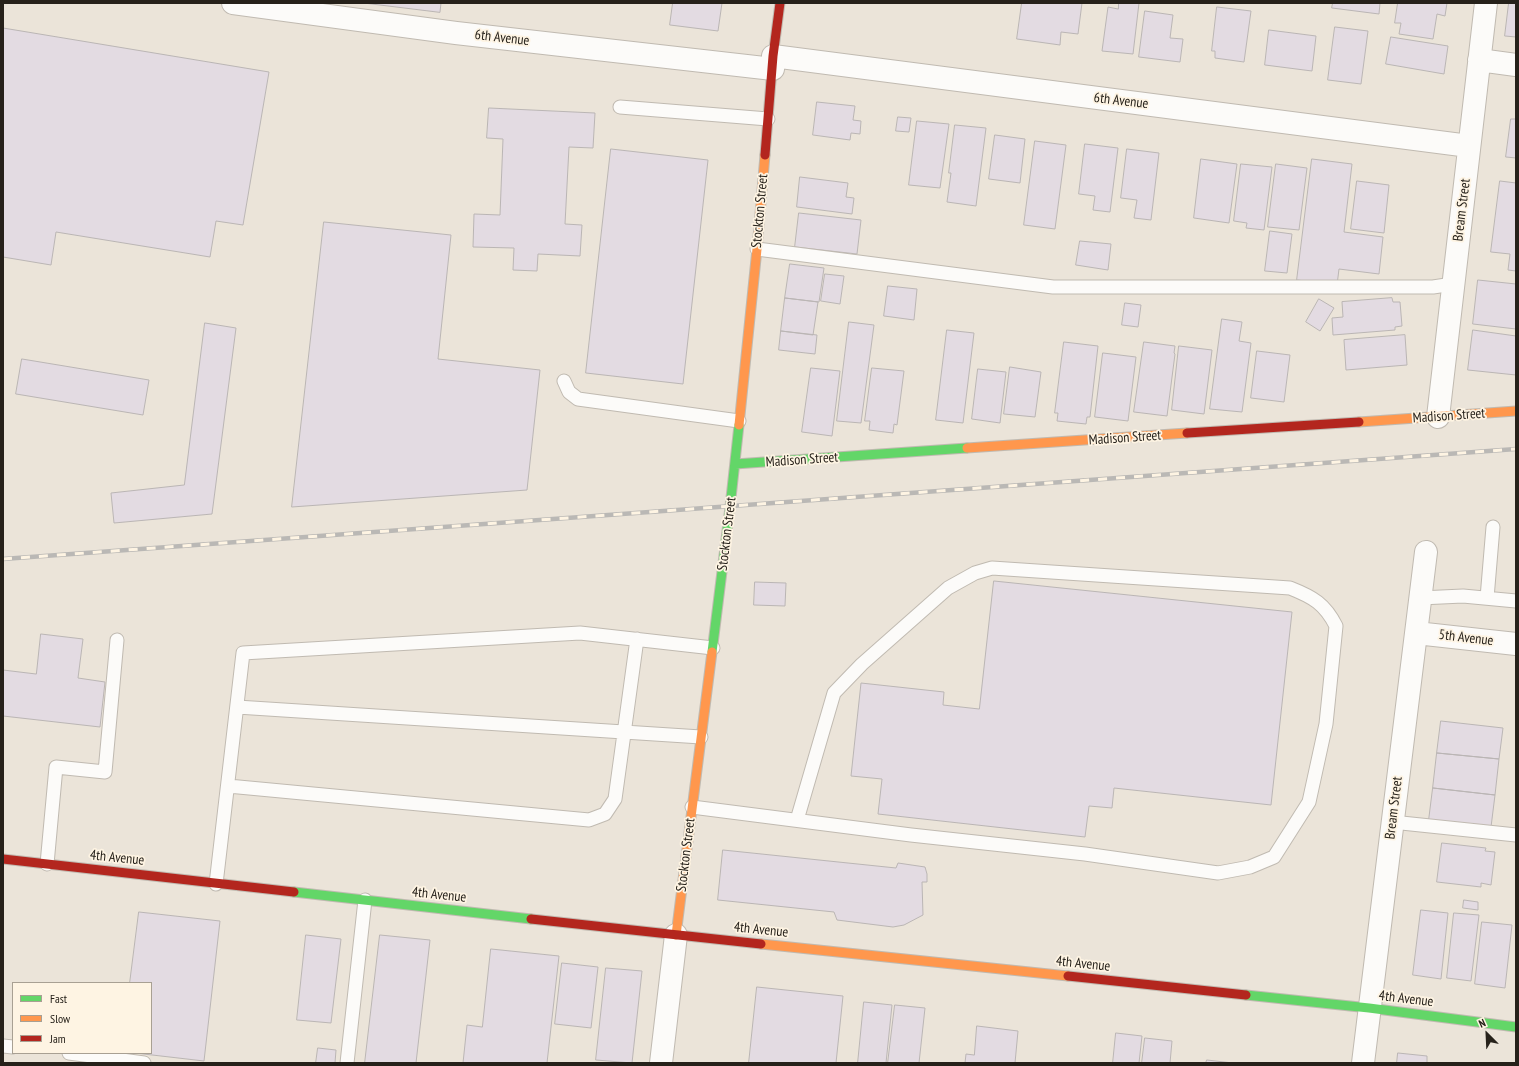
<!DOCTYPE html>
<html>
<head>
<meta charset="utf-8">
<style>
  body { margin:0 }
  #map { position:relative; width:1519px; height:1066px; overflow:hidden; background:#ebe4d9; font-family:"PT Sans Narrow",sans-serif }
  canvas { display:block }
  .frame { position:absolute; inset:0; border:4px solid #26211a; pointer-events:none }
  .legend { position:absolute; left:12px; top:982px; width:140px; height:72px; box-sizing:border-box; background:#fef4e3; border:1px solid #a8a093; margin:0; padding:5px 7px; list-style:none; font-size:12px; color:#26211a }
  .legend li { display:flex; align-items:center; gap:8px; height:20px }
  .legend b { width:20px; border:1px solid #a8a093 }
  .north { position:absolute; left:1467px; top:1014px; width:40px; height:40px; -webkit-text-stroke:3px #fef4e3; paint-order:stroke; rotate:336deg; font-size:11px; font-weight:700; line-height:16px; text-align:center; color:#26211a }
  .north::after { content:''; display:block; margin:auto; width:14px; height:18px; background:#26211a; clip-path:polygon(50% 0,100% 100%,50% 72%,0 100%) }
</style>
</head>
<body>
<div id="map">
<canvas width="1519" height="1066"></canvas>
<div class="frame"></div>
<ul class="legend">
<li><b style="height:5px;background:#63d668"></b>Fast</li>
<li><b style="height:5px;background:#ff974d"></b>Slow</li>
<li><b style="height:5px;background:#b3261e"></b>Jam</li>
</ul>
<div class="north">N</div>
</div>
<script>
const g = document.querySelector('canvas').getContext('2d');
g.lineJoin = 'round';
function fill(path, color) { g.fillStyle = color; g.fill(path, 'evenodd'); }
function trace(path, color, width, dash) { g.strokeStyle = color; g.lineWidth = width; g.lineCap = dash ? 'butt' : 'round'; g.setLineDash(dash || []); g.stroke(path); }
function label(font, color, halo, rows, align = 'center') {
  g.font = font + ' "PT Sans Narrow",sans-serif'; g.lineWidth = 3.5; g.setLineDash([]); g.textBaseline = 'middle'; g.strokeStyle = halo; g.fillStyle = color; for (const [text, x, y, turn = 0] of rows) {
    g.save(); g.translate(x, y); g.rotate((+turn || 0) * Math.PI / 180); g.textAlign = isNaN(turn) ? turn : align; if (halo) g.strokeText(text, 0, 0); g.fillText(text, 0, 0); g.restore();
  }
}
const building = new Path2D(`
  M364,3h77l-1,9z
  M673,3h49l-4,28 -48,-6z
  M1022,3h60l-4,31 -17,-2 -1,13 -43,-6z
  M1119,3h20l-6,51 -31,-3 6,-44 10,2z
  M1333,3h47l-1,11 -47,-6z
  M1398,3h49l-2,13 -8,-2 -4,25 -34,-5 2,-11h-6z
  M1509,3h7v34l-11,-1z
  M1217,7l34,4 -7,51 -29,-4v-7h-3z
  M1145,11l28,4 -3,23 13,1 -3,23 -41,-5z
  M1335,27l33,4 -7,53 -33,-4z
  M3,28l266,44 -26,153 -27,-4 -6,36 -154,-25 -5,33 -48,-8z
  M1269,30l47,6 -4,35 -47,-6z
  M1391,37l57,9 -4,28 -58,-10z
  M817,102l38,4 -2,14 8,1 -1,13 -9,-1 -1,7 -37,-5z
  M489,108l106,5 -2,35 -24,-1 -4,77 17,1 -2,31 -42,-2 -1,17 -24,-1 1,-22 -41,-1 1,-33 26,1 3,-76 -16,-1z
  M898,117l13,1 -2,14 -13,-1z
  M1511,119h5v39l-10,-1z
  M917,121l32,3 -9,64 -31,-3z
  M955,125l31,3 -10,78 -29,-4 4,-29h-2z
  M995,135l30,4 -5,44 -31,-4z
  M1035,141l31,4 -11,84 -31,-4z
  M1085,144l33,4 -8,64 -17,-2 2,-14 -16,-2z
  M611,149l97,11 -25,224 -97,-11z
  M1127,149l32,4 -8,67 -17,-2 3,-18 -16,-2z
  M1201,159l36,5 -8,59 -35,-5z
  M1312,159l40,5 -8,68 39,5 -4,37 -40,-5 -2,16 -40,-5z
  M1241,164l31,3 -8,63 -18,-2 1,-5 -13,-2z
  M1276,164l31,4 -8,62 -31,-3z
  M800,177l48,6 -2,14 8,1 -2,16 -55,-7z
  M1357,181l32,4 -5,48 -33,-4z
  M1500,181l16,2v88l-8,-1 2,-16 -19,-2z
  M799,213l62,7 -4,34 -62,-7z
  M324,222l127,13 -13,124 102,11 -13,120 -235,17z
  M1270,231l22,3 -5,39 -22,-2z
  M1080,241l31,3 -3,26 -32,-5z
  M790,264l34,4 -5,34 -34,-4z
  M825,274l19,2 -4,28 -19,-3z
  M1478,280l38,4v45l-43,-5z
  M888,286l29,3 -3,31 -30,-4z
  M785,298l33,4 -5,33 -32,-4z
  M1392,298l1,4h7l2,24 -7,1v3l-62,5 -1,-17 11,-1 -1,-15z
  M1319,299l15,9 -14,23 -14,-9z
  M1125,303l16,2 -3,22 -16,-2z
  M1222,319l20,3 -3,19 12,2 -9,69 -32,-3z
  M849,322l25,3 -13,98 -24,-2z
  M205,323l31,5 -24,186 -98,9 -3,-30 73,-8z
  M947,330l27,3 -11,90 -27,-3z
  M1473,330l43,6v39l-48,-5z
  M781,331l36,4 -2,19 -36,-4z
  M1405,335l2,30 -61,5 -2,-30z
  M1064,342l34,4 -8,71h-3l-1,7 -29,-3 1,-8h-3z
  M1144,342l31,4 -1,7 1,1 -8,62 -33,-4z
  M1179,346l33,4 -8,64 -32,-4z
  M1257,351l33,4 -6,47 -33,-4z
  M1103,353l33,4 -8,64 -33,-4z
  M22,359l127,21 -6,35 -127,-21z
  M1010,367l31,5 -6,45 -31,-3z
  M811,368l29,3 -8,65 -30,-4z
  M872,368l32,3 -7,54 -3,-1 -1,9 -24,-3 1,-9h-5z
  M978,369l28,3 -6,51 -28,-4z
  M994,581l298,31 -21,193 -157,-17 -2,20 -23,-2 -4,31 -207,-23 4,-35 -31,-3 10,-93 83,9 -1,13 36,4z
  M755,582l31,1 -1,23 -31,-1z
  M41,634l42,5 -5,39 27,4 -5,45 -97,-11v-46l33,4z
  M1441,721l62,7 -4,31 -62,-6z
  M1437,753l62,6 -4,36 -62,-7z
  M1433,788l62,7 -4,32 -62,-7z
  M1442,843l44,5 -1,3 10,1 -4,33 -10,-2v4l-44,-5z
  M723,850l173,18 2,-5 27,4 2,7v8h-5l1,33 -19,10 -11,2 -56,-7 -3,-8 -116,-12z
  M1464,900l14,2v8l-15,-2z
  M1421,910l27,3 -7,66 -28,-4z
  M139,912l81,9 -16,140 -69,-8h16v-70h-21z
  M1454,913l25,2 -8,66 -24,-3z
  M1482,922l30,3 -7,63 -30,-4z
  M306,935l35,4 -10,84 -34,-3z
  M380,935l50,5 -14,123h-51z
  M491,949l68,7 -12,107h-84l4,-38 15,2z
  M562,963l36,4 -7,61 -36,-4z
  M606,968l36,3 -10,92 -36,-3z
  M757,987l86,9 -7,67h-87z
  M864,1002l28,3 -6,58h-28z
  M895,1005l30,3 -6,55h-31z
  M977,1026l41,5 -3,32h-50l1,-9 8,1z
  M1116,1033l26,3 -3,27h-26z
  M1145,1038l27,3 -2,22h-28z
  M318,1048l18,2 -1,13h-19z
  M1398,1053l29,3v7h-30z
  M1207,1060l26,3h-27z`);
fill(building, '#e3dbe2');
trace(building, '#bab5b4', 1);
const lane = new Path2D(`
  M620,107l148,12
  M757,249l296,38h380l20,-3
  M564,381l5,11 9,7 161,22
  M1420,598l43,-2 53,5
  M1487,598l6,-71
  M237,707l464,30
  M228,786l361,34 16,-6 10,-15 22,-160
  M692,807l219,28 174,19 133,19 32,-6 24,-10 35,-55 17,-78 10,-98c-11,-22 -23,-29 -46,-38l-298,-20 -17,5 -27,15 -86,76 -28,29 -37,127
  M1392,822l124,13
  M47,864l9,-97 49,5 12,-132
  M216,884l27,-231 337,-20 133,15
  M3,1046l10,1
  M69,1053l75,10
  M347,1063l18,-163`);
const street = new Path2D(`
  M233,3l223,30 317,36
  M773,56l696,90
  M1479,60l37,5
  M1438,417l48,-414
  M1416,633l100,11
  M661,1063l15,-128
  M1363,1063l63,-511`);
const fast = new Path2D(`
  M735,464l232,-16
  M712,652l18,-145 9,-82
  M294,892l237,27
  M1246,995l123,13 147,19`);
const slow = new Path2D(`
  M1359,422l157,-11
  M739,425l18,-176 8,-94
  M967,448l220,-15
  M676,935l36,-283
  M761,944l307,32`);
const jam = new Path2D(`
  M765,155l8,-99 7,-53
  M1187,433l172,-11
  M3,859l291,33
  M531,919l230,25
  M1068,976l178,19`);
trace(lane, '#c0bab1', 15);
trace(street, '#c0bab1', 24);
trace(fast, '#c0bab1', 11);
trace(slow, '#c0bab1', 11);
trace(jam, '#c0bab1', 11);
trace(lane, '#fcfbf9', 13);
trace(street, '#fcfbf9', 22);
trace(fast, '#63d668', 9);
trace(slow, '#ff974d', 9);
trace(jam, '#b3261e', 9);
const rail = new Path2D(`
  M3,559l1513,-110`);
trace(rail, '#bab8b5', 4.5);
trace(rail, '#fef4e3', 3, [9]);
label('14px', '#26211a', '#fef4e3', [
  ["6th Avenue",502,38,7],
  ["6th Avenue",1121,101,7],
  ["Bream Street",1462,210,-83],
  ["Stockton Street",760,211,-85],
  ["Madison Street",1449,416,-4],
  ["Madison Street",1125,438,-4],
  ["Madison Street",802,460,-4],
  ["Stockton Street",727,534,-83],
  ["5th Avenue",1466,638,7],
  ["Bream Street",1394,808,-83],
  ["Stockton Street",686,855,-83],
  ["4th Avenue",117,858,6],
  ["4th Avenue",439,895,6],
  ["4th Avenue",761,930,6],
  ["4th Avenue",1083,964,6],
  ["4th Avenue",1406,999,7]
]);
</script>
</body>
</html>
